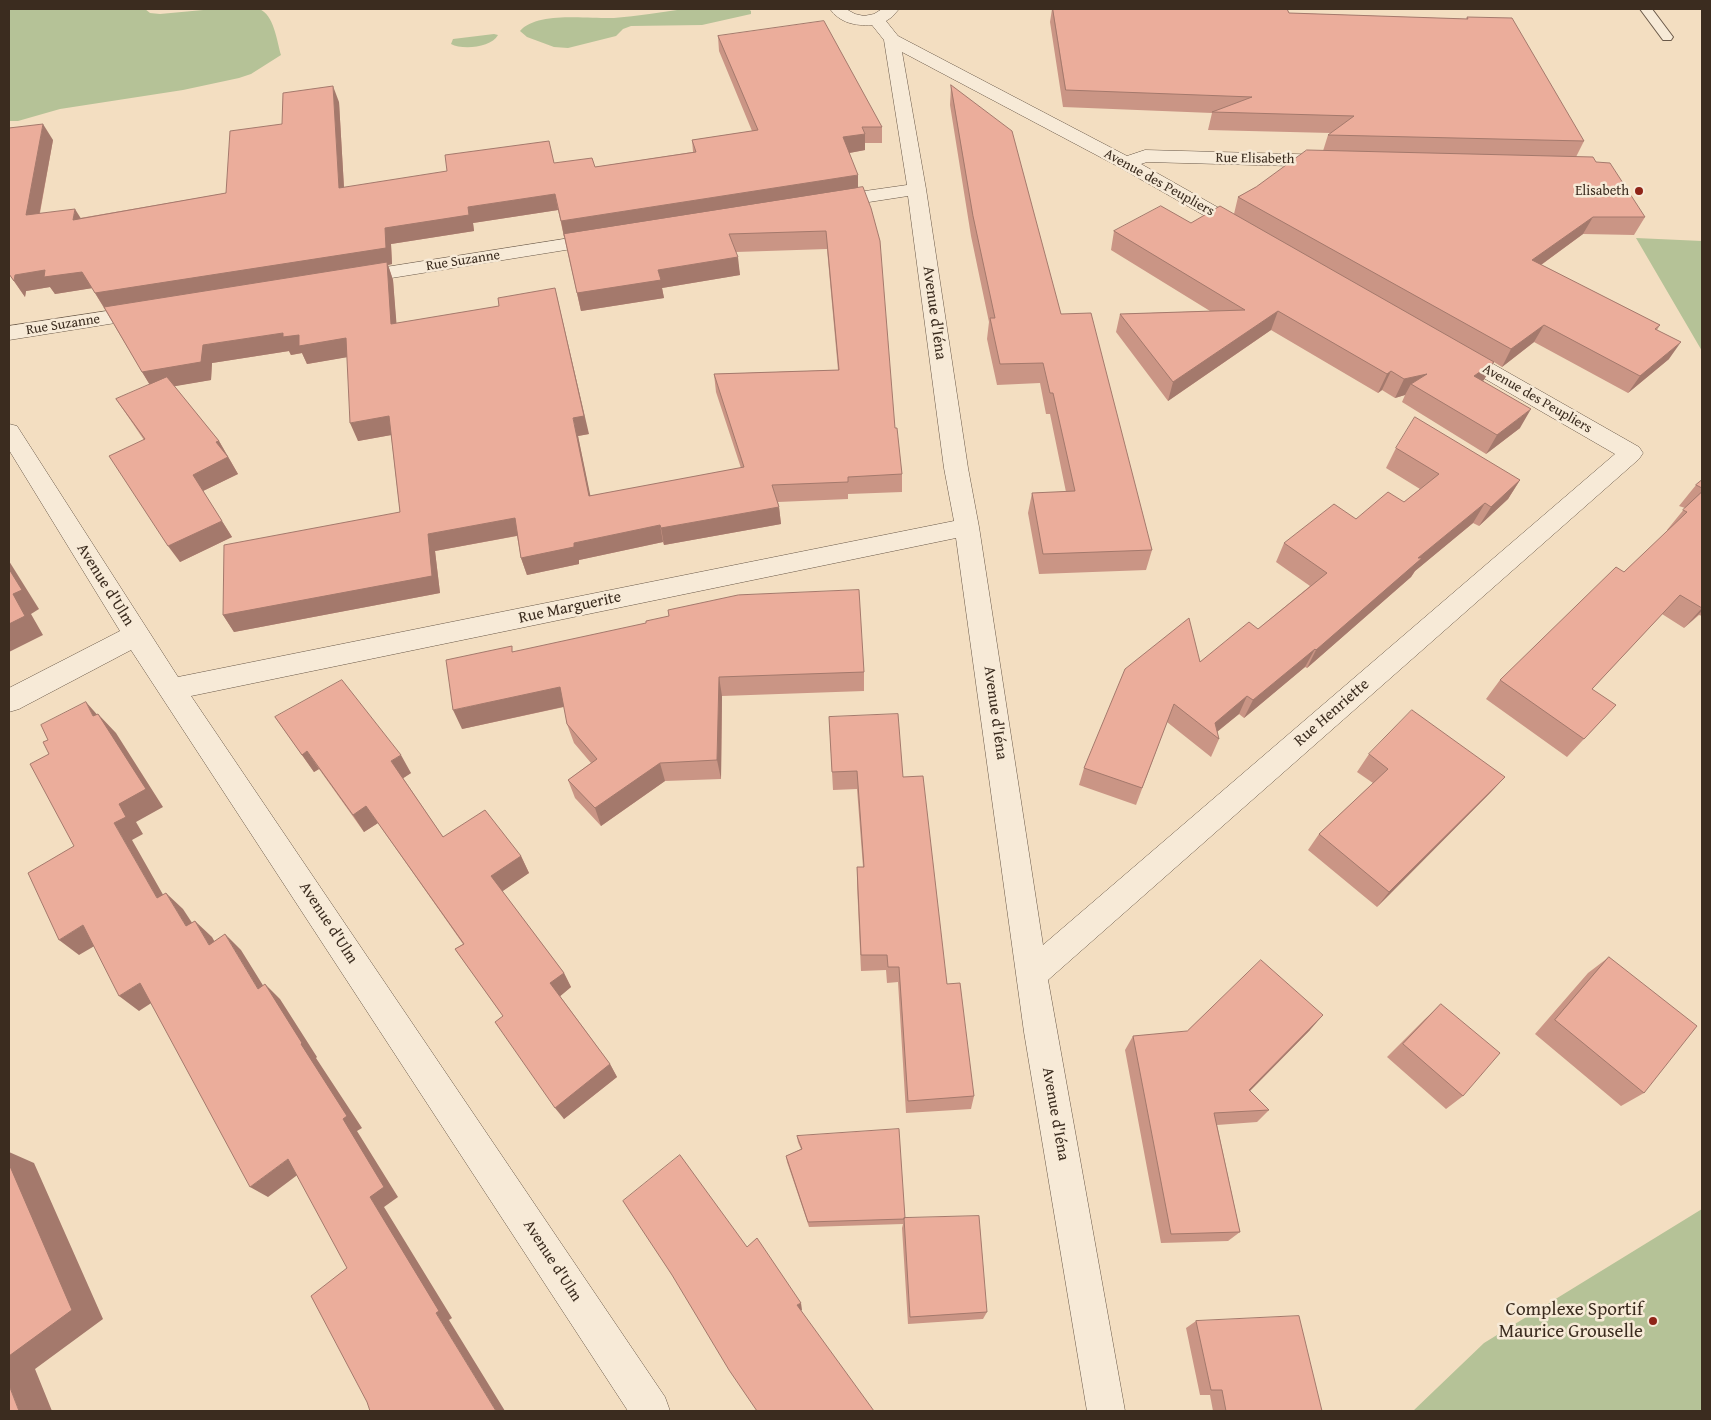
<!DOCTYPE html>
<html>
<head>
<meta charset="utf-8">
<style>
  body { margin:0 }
  #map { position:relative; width:1711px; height:1420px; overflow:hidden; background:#f3dec1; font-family:"Gentium Book Plus",serif }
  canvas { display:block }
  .frame { position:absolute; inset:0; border:10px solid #3b2c1f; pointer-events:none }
</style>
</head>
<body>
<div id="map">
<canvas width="1711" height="1420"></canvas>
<div class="frame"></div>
</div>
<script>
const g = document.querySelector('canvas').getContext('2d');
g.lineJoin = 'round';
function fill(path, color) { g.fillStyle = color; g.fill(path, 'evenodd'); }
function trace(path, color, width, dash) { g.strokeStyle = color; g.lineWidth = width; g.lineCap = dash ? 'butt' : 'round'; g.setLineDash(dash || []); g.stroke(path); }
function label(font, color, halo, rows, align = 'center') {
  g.font = font + ' "Gentium Book Plus",serif'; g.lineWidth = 5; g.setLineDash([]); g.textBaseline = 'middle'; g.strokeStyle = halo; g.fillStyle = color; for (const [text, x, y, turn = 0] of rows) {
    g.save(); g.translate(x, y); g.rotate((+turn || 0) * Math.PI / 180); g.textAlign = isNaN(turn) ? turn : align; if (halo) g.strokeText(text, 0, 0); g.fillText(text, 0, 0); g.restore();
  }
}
fill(new Path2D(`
  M9,9h136l5,4 10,1 54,-5h45c15,5 18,33 22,46l-30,19 -12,4 -56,12 -123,19 -42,12h-9z
  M684,9h64l3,2v3l-49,11 -71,1 -8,3 -7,7 -48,12 -14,-1 -27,-10 -7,-6c17,-20 70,-12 94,-13 24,-2 47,-6 70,-9z
  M494,34l4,1c-7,13 -36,15 -47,9l2,-5z
  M1636,238l66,3v110z
  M1702,1209v202h-289l71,-68z`), '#b5c297');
const service = new Path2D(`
  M1640,9h12l21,28 -2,3h-8z`);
const minor = new Path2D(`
  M830,9h16l9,5 9,2 10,-2 8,-5h17l-7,8 -6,4 12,15 229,120 18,-6 185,5 7,2 2,4 -2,4 -7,2 -183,-5 -6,2 108,61 3,4 -3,4 -7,2 -7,-2 -116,-66 -217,-115 24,137 42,279 11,59 64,418 572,-491 -166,-96 -3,-5 3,-5 8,-2 8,2 174,99 4,6 -4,6 -591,521 77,431h-38l-63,-379 -68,-494 -765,158 474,701 5,14h-42l-497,-761 -112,59 -10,3v-24l111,-57 -111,-181v-26l8,2 161,251 776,-156 -10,-53 -36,-272 -78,12 -7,-2 -3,-4 3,-4 7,-2 77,-11 -23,-145 -12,-15c-17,1 -32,-2 -42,-16z
  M602,233l7,2 3,4 -3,4 -255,41 -7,-2 -3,-4 3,-4 7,-2z
  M146,305l7,2 3,5 -3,5 -144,23v-14z`);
trace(service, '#695848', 2);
trace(minor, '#695848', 1);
fill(service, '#f7ead7');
fill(minor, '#f7ead7');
fill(new Path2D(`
  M1052,9h235l2,4 177,6 1,-2 117,124 -8,16 20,5 49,55 -11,18 -51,-1 -42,31 119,60 -3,5 12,29 -41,34 -94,-51 -32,25 -8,-5 -11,19 37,47 -34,26 -84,-52 3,-7 -10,3 -13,-8 -4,3 -107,-63 -103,71 -52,-69 4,-18 90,-3 -99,-61 3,-19 77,-8 43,-9 4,-17 85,-46 5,-16 3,-2 -123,-3 4,-17 -149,-6 -13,-85z
  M718,36l164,91v16h-17v7l-16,3 9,35 44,286v18l-54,2v5l-70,3 1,5 2,17 -117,21 -1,-3 -84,18v4l-52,11 -6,-17 -4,-22 -82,15 5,42 -206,39 -11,-17 177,-103 -9,-77 -33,6 -11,-84 -40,7 -5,-11 -11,2 -2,-4 -77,12 -1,17 -37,6 45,55 19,33 -35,17 29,46 -52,25 -36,-122 -28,-41 34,-14 -58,-97 -37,6 -5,-7 -24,4 -1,6 -16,-23v-146l44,12 -13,73 40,5 146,-25 56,-69 57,-22 5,86 210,-25 41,4 98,-15 -1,-12 60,-9 -33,-80zM558,210l23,101 83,-13 -2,-10 78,-13 -4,-23 91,-3 11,121 -124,4 2,18 25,76 -151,28 -12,-60 11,-2 -193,-111 -3,-43 -5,-15 4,-1 -1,-20 83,-13 -1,-8z
  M951,85l110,229 91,236 -6,20 -107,4 -11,-61 4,-20 34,-1 -16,-78h-4l-6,-31 -43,2 -10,-46 2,-17 -18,-86 -21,-131z
  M1396,448l124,32 -12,19 -29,27 -6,-3 -58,48 -4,6 -104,91 -2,-1 -61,51 -5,-4 -22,18 2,7 -8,18 -44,-35 -31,83 -57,-20 5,-17 116,-106 58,-33 52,-43 -34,-24 8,-19 120,-41 16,-13 -34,-21z
  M1702,480v136l-3,-1 -15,13 -22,-14 -70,75 7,34 -32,34 -81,-58 14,-19 124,-108 44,-41 -1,-1 18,-22 -6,-2 17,-21z
  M514,652l350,20v19l-142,5 -1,83 -56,2 -64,45 -26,-28 -7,-18 23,-17 -17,-20 -7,-19 -3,-17 -102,22z
  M275,717l136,56 -8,5 40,59 78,19 8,17 -27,18 62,82 7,14 -11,9 50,68 7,13 -53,42 -61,-103 -48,-67 8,-5 -85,-121 -14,9 -45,-63 -5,3z
  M829,717l74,60 44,207 27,112 -3,13 -65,4 -8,-131 -11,1 -1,-13 -25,1 -4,-87v-17h6l-6,-78 -24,1z
  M1369,754l136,23 -15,16 -113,114 -69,-57 11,-16 54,-51 -16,-11z
  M1609,957l35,136 -23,13 -86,-72 53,-61z
  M1441,1004l22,92 -17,13 -59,-52 38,-38z
  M1310,1030l-60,61 19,19 -12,12 -40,3 23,107 -12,9 -67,2 -36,-193 8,-14z
  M797,1136l108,82 82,94 -4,7 -75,5 -6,-96 1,-4 -94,3 -22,-65 -1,-6 15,-7 -3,-7z
  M1196,1321l126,90h-109l-3,-16h-10l-14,-67z`), '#ca9585');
fill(new Path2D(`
  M333,86l6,16 6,103 -6,-17z
  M43,124l10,16 -17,92 -10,-17z
  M865,134v16l-21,4 -1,-17z
  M858,175v16l-294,46 -3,-16z
  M555,194l3,16 -85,13 1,8 -83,13 1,20 -4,1 5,15 5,62 -7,-18 -286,-15 -10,-16 290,-65 83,-21z
  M75,209l10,16 -12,-5z
  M1593,217l-10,17 -60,44 9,-18z
  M738,257l2,18 -78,13 2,10 -83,13 -4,-18 81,-23z
  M45,270l37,2 11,16 -38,6 -5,-7 -24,4 -1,6 -11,-16 1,-6z
  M555,288l34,146 -11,2 16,77 -5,-17 -16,-78z
  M1278,311l-7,19 -103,71 5,-19z
  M1544,325l-10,17 -32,25 9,-18z
  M283,333l63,5 8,18 -47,8 -5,-11 -11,2 -2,-4 -77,12 -1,17 -58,10 -11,-18 61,-27z
  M1681,342l-12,17 -41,34 12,-17z
  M1494,362l-10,18 -20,15 10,-19z
  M1391,371l-9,19 -4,3 9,-19z
  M1427,374l-16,10 -6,11 -10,3 9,-19z
  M1531,409l-11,19 -34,26 11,-19z
  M389,416l8,18 -39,7 -8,-18z
  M219,441l19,33 -35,17 -10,-16 23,-33z
  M1520,480l-12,19 -29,27 12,-19z
  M1485,503l-12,20 -58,48 -4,6 -104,91 9,-18 102,-92z
  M779,507l2,17 -117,21 -3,-17z
  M515,518l6,17 -86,16 5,42 -206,39 -11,-17 205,-81z
  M222,521l10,16 -52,25 -12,-16z
  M660,525l3,17 -84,18v4l-52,11 -6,-17 53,-15z
  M9,561l30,48 -8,5 12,21 -34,17v-28l4,-30 -4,-25z
  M1680,595l-18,19 -87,93 17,-18z
  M1702,608v3l-18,17z
  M1315,649l-10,18 -61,51 9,-18z
  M719,677l3,19 -1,83 -4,-19z
  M560,687l7,19 -105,23 -9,-19z
  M1247,696l-8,18 -26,21 2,-12z
  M86,702l15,17 -3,-5 18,19 47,74 -27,15 7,12 -11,6 42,74 -17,-16 -43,-75 5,-19 -26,-88z
  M307,751l12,18 -5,3 -12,-17z
  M401,755l10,18 -9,6 -11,-18z
  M660,763l5,18 -64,45 -6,-18z
  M1505,777l-15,16 -113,114 12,-15z
  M366,806l12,17 -14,9 -11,-17z
  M521,856l8,17 -29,20 -9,-17z
  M166,893l17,16 21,32 -18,-15z
  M195,921l17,16 13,23 -16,-15z
  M83,925l20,16 -24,14 -20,-15z
  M225,934l16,16 33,53 -16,-14z
  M564,973l7,14 -13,11 -8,-15z
  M140,983l19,15 -20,13 -20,-15z
  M265,984l15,15 37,58 -1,1 46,70 -5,3 41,66 -14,10 68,111 -3,2 56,91h-9l-60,-98 -66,-116 -27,-78z
  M1323,1015l-13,15 -72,73 11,-13z
  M610,1064l7,13 -53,42 -9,-11z
  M9,1152l25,11 69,156 -68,50 17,42h-33l-10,-26z
  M288,1159l16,11 -36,27 -18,-10z
  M801,1303l1,7 -3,2 -2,-7z`), '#a4796c');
const building = new Path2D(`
  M1053,9h234l2,4 179,6 -1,-2 45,1 72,123 -256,-6 26,-19 -142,-4 40,-15 -186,-7z
  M824,21l58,106h-20l3,7 -22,3 15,38 -297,46 -6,-27 -87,13 1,8 -84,13 1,20 -291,45 -13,-21 -38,5 1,-7 -30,5 -1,6 -5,-7v-146l34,-4 -17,91 49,-6 -2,11 153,-27 4,-62 52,-7 1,-31 50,-7 6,102 108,-17 -2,-16 104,-14 5,22 38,-5 3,9 101,-15 -4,-12 66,-10 -40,-94z
  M951,85l61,46 49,183 30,-1 61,237 -109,4 -11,-61 43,-2 -22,-98h-3l-7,-30 -43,1 -10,-46h5l-22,-102z
  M1307,150l286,7 3,5 14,1 35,54h-52l-61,43 128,65 -5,4 26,13 -41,34 -96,-51 -33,24 -273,-152 18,-10z
  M863,187l8,21 9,33 15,187h2l5,46 -54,3v5l-76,3 7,22 -118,21 -1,-3 -86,18v4l-53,11 -6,-40 -87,16 4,42 -209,39 1,-70 176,-33 -11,-96 -39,7 -4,-85 -47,8v-11l-16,2v-4l-80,12 -2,17 -59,10 -38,-65 283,-45 4,62 108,-18 -1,-8 57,-10 29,128 -11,2 16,78 155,-29 -30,-93 125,-4 -13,-139 -97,3 9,23 -80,13 3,10 -84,13 -13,-59z
  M1161,206l30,17 29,-17 274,156 -20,14 57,33 -34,26 -86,-51 16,-10 -23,5 -13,-8 -4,3 -109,-63 -105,71 -53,-68 125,-4 -131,-79z
  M167,377l52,64 -3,1 12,15 -35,18 29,46 -54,25 -59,-90 36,-17 -29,-40z
  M1415,417l105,63 -29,27 -6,-4 -67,55h4l-106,92 -1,-1 -62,51 -6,-4 -32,27 4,16 -45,-35 -32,84 -58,-20 41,-99 64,-51 11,44 49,-40 9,7 69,-56 -43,-30 50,-39 22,15 32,-27 16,10 35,-28 -43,-26z
  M1702,480v8l-6,-3z
  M1702,492v116l-22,-13 -88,94 24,16 -32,34 -84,-59 116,-113 8,5 63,-60 -4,-2z
  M9,569l13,21 -9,4 12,22 -16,8z
  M859,590l5,82 -145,5 -2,83 -57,3 -65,45 -27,-28 29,-21 -30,-35 -7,-37 -107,23 -7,-50 66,-14v6l134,-29v-2l23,-5 -1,-6 70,-15z
  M342,680l59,75 -10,6 52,76 42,-27 36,46 -30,20 73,97 -14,10 60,81 -55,44 -60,-86 8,-6 -48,-67 9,-5 -98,-138 -13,9 -46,-64 -5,4 -27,-38z
  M86,702l7,14 5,-2 48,75 -27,15 7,13 -12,6 43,75 9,-5 20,33 9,-5 14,24 16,-11 33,55 7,-5 37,59 -1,1 46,72 -4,3 41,68 -14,10 69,114 -3,2 60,98h-126l-3,-9 -56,-106 36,-28 -59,-109 -38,28 -110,-204 -21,13 -36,-71 -24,15 -31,-67 46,-27 -44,-82 19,-10 -6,-12 5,-2 -7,-15z
  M1412,710l93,67 -116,115 -70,-58 69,-65 -19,-15z
  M898,714l5,63 20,-1 24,208 13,-1 14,113 -66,5 -9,-134h-11l-1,-12h-26l-4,-88h7l-7,-96 -25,1 -3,-55z
  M1609,957l88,69 -53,67 -89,-73z
  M1261,960l62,55 -74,75 20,20 -55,3 26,119 -69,2 -38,-198 54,-5z
  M1441,1004l59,49 -37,43 -60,-52z
  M899,1129l6,89h-1v1l-96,3 -22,-66 16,-7 -5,-13z
  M680,1155l67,92 10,-9 44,65 -4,2 77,106h-117l-28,-41 -57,-95 -49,-74z
  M9,1164l63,146 -63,46z
  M979,1216l8,96 -77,5 -6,-99z
  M1299,1316l23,95h-96l-4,-21h-11l-15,-69z
  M9,1385l10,26h-10z`);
fill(building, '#ebad9b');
trace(building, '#a4796c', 1);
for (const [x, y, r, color] of [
  [1639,191,5,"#8f2418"],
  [1653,1321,5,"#8f2418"]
]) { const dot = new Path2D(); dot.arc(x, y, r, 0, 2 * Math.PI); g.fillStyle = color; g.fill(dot); trace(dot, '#f7ead7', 2); }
label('14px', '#3b2c1f', '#f7ead7', [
  ["Rue Elisabeth",1255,159,1],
  ["Avenue des Peupliers",1159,183,29],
  ["Rue Suzanne",463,261,-9],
  ["Rue Suzanne",63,325,-9],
  ["Avenue des Peupliers",1537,399,30]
]);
label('14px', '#3b2c1f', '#f7ead7', [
  ["Elisabeth",1629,191]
], 'right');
label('16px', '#3b2c1f', '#f7ead7', [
  ["Avenue d'Iéna",934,313,82],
  ["Avenue d'Ulm",105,585,58],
  ["Rue Marguerite",570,608,-12],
  ["Avenue d'Iéna",995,713,82],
  ["Rue Henriette",1332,713,-41],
  ["Avenue d'Ulm",328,923,57],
  ["Avenue d'Iéna",1055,1114,80],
  ["Avenue d'Ulm",552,1261,57]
]);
label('19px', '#3b2c1f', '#f7ead7', [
  ["Complexe Sportif",1643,1310],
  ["Maurice Grouselle",1643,1332]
], 'right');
</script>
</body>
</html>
